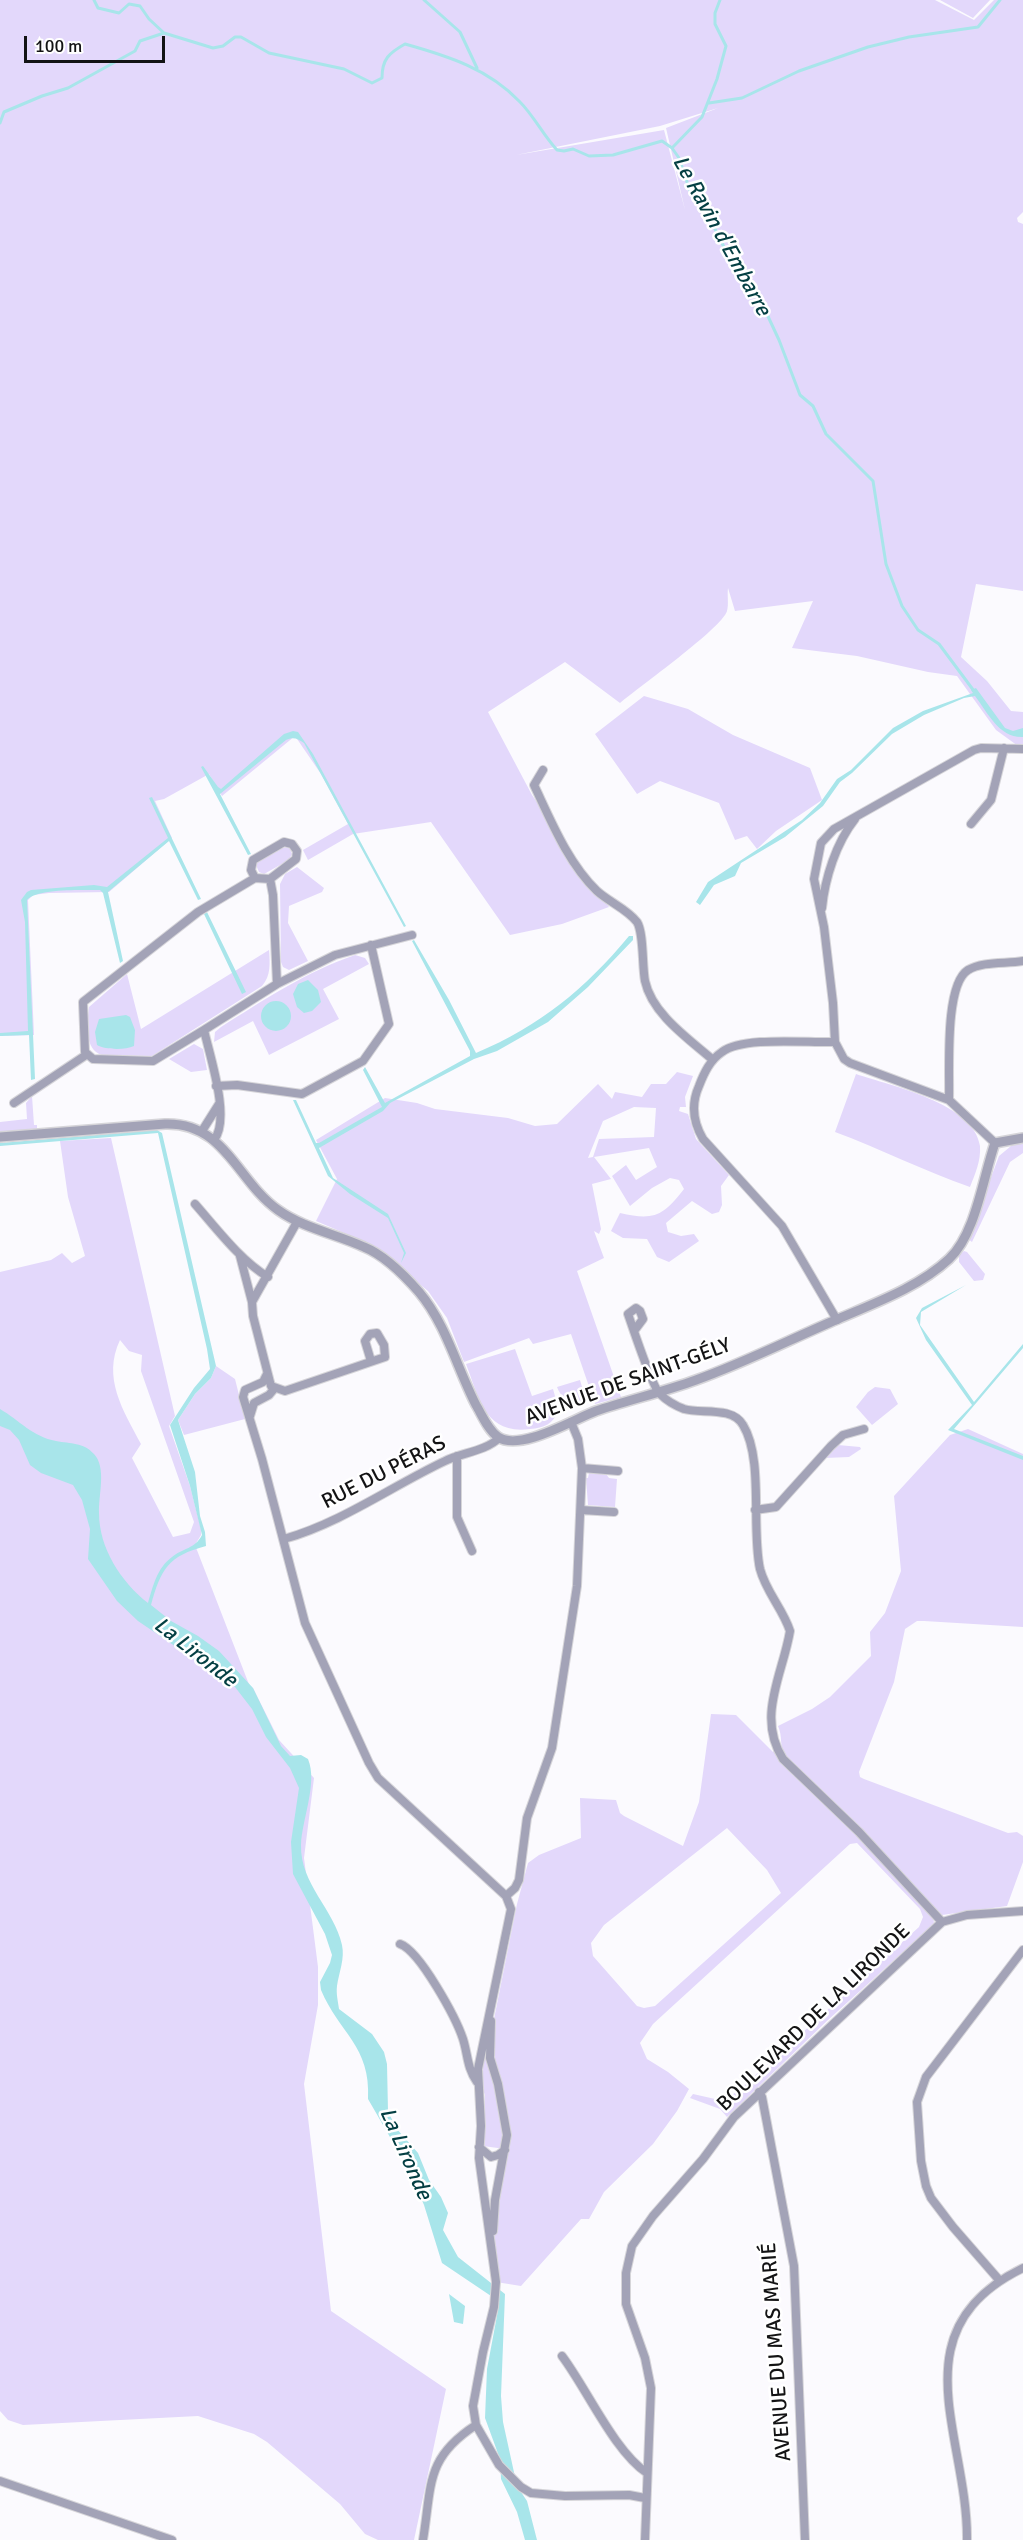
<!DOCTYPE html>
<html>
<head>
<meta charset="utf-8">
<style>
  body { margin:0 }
  #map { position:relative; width:1023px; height:2540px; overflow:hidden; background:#fbfafe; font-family:Signika,sans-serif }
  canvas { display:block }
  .scale { position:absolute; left:24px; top:36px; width:141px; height:27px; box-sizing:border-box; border:3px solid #131314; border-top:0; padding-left:8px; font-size:18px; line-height:21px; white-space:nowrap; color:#131314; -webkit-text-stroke:4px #fff; paint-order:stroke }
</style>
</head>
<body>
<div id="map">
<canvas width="1023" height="2540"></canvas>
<div class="scale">100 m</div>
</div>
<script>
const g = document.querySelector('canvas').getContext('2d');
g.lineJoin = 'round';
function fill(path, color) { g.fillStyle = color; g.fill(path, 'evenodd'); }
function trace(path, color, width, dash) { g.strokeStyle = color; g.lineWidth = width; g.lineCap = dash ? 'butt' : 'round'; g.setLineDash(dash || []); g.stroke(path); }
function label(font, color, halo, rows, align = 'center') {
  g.font = font + ' Signika,sans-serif'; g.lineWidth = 5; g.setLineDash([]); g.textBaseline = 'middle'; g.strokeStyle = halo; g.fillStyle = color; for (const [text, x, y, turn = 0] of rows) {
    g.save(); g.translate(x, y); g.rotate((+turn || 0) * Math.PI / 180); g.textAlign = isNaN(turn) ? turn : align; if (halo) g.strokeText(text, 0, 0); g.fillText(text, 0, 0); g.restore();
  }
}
fill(new Path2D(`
  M0,0h935l39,20 20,-20h29v212l-6,6 1,4 5,2v367l-47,-7 -15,73 26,24 24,30 12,1v32l-5,2 -22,-16 -39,-54 -29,-4 -71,-16 -65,-8 21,-47 -78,10 -7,-23c-1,7 1,16 -1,23 -5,17 -88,76 -107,92l-55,-41 -77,50 44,83 77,112 -47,17 -52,11 -79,-113 -78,12 -45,26 -5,-10 45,-26 -27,-50 -26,-38 -73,60 -13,-22 -45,25 -9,2 17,37 -63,54 -60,1 -16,2 -5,5 6,135 -34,1zM718,108l-52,20 19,82 -21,-80 -148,25 144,-29z
  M940,0h50l-17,18z
  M644,696l44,13 45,26 77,33 12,32 -46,31 -19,18 -10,-13 -12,4 -16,-37 -59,-22 -23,13 -42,-60z
  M289,847l3,7 -3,6 -25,14 -5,-2 -3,-7c5,-9 22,-18 33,-18z
  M297,867l27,21 -2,4 -33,14 -1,17 20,38 -19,9 -6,-3 -2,-5 -1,-78 5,-10z
  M269,950c1,13 2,26 -7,36l-110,70 -50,-1c-18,-5 -15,-33 -13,-48l38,-33 14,55z
  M355,955l10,3 4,6 -46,25 16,30 -70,36 -16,-34 -39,21 1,-10 6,-5c46,-29 83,-54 134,-72z
  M194,1044l9,5 4,21 -16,2 -22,-13z
  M677,1072l16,4 -8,21 1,10h-6l-1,4 9,3 8,25 33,36 -8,11 1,19 -3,7 -7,2 -20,-13 -26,22 2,9 13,4 13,-2 5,7 -30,21 -12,-5 -10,-18 -24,-1 -12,-7 9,-18c34,8 43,3 64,-24l-5,-9 -9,-2 -18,10 -22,18 -18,-30 14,-11 10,15 21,-13 -8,-19 -55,9 17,22 -19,5 9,45 -2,5 -5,-3 10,27 -27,13 44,126 -26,7 -24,-70 -38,10 -4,-6 -65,24 -17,-44 -19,-27 -58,-47 -54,-23 21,-42 -21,-39 69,-42 32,5 18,6 73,9 27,8 22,-2 41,-40 14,15 3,-7 27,5 9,-13h15zM634,1107l22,1 -2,29 -55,2 -6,18 -5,1 15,-37z
  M856,1074c35,12 118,29 124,72 1,15 -5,28 -10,41 -46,-16 -89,-38 -135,-55z
  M32,1096l2,29h3v4l-37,3v-10l27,-3 -1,-16z
  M111,1138l64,278 -6,10 21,60 11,43v6l-6,10 55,142 3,1 26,52 35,38 -10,80 14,109v38l-14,79 27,227 115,78 -32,151h-36l-13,-6 -25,-30 -73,-62 -13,-8 -56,-18 -175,9 -15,-5 -8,-9v-1139l51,-12 11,-7 10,10 13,-7 -17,-59 -8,-56zM120,1340l9,11 13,4 -1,16 53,151 -4,11 -17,4 -41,-79 9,-14c-18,-34 -39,-66 -21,-104z
  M1023,1143v10l-13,9 -38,80 -4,-3 31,-83 12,-10z
  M964,1251l3,1 18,22 -2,6 -9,1 -15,-19v-7z
  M515,1349l17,47 21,-7 6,21c-6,14 -15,18 -29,19 -45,6 -51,-31 -64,-65z
  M216,1366l19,13 10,40 -61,16 -6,-15 17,-26 16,-16z
  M580,1380l7,24c-12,-1 -25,-3 -30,-17z
  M875,1387l15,2 8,15 -26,21 -16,-18 12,-15z
  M968,1429l55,25v173l-99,-6h-7l-12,8 -11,53 -35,90 1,5 4,2 144,54 9,-1 6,4v26l-16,44 -65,9 -157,-158c-6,-12 -2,-20 -7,-31l34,-17 18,-12 41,-41 -1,-24 15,-19 16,-42 -7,-75 56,-61z
  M838,1445l22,2 1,2 -12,8 -24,1 8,-11z
  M589,1473l17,1 3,4 8,1 -2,28 -27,-2 -2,-27h2z
  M711,1714l25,1 37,37 3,-1 157,162 1,11 -106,96 -101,97 -7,-8 -30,-11 3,-4 31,7 16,-12 179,-162 4,-10 -3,-8 -63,-66 -7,1 -197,180 -13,19 7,16 21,13 21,17 -12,22 -24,33 -49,48 -15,27h-8l-60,67 -25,-4c-7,-48 0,-86 9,-133l-22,-3 2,-51 -10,-27 2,-16 17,-33 23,-115 11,-41 11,-8 42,-17 -1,-40 36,2 4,13 4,3 59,30 16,-44zM727,1828l40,42 14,23 -126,113 -11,2 -7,-2 -44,-50 -2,-13 13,-18z`), '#e3d8fb');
fill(new Path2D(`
  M976,688l29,40 8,3 10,-3v9c-24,1 -35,-24 -48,-41l-11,2 -40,17 -32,19 -40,39 -12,9 -17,24 -38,31 -44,26 -6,13 -21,9 -14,20 -4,-3 12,-20 94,-62 18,-17 17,-24 14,-9 42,-42 30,-17 50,-18 -2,-3z
  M293,731l5,1 15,22 93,172 -2,1 -100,-184c-7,-5 -11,-6 -18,-3l-66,54 31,60 -3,1 -47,-88 2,-1 15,21 3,2 63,-55z
  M152,797l49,102 -3,1 -29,-59 -61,51 15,69 -3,2 -17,-70 -3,-3c-17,0 -63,-2 -73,10l8,179 -4,1 -2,-45 -29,1v-3l28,-2 -3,-109 -4,-22 6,-8 4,-2 63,-5 13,2 61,-49 -19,-40z
  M207,912l39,80 -4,2 -38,-80z
  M629,936h4v4l-45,47 -40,35 -51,29 -23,8 -84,44 -7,8 -64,37 14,30 55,36 18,39 -5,10 3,-10 -16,-35 -38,-24 -22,-18 -35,-76h3l20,43h3l63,-36 -19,-37 2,-3 20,36 85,-47v-5l-58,-110 2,-1 35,60 27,53c64,-27 109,-64 153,-117z
  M308,980l10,10 3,12 -9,9 -8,2 -7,-6 -4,-13 5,-10z
  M261 1016a15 15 0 1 1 30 0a15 15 0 1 1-30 0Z
  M126,1015l4,2 5,13 -1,16c-9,4 -28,4 -37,-1l-2,-13 4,-13z
  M157,1130l5,3 54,233 -5,12 -16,16 -17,26 17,52 5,44 5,16 1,14c-38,10 -45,23 -55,59l20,16 27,15 21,15 34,37 28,58 9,10 11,-1 7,4c10,24 -6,60 -7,86 -1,39 33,64 41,100 3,14 -3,27 -5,41 -1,8 1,15 2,23l33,25 12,18 3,12 1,47 8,17 22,25 11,27 12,17 7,16 -5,17 15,27 47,37 -4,102 2,26 14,64 10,15 10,39h-12l-8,-28 -16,-33 -1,-20 -15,-41 2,-49 12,-64 -8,-9 -49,-33 -18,-58 -15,-35 -41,-71c3,-53 -29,-66 -47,-109l-1,-8 10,-19 2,-8 -7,-21 -32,-60 -2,-32 8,-54 -9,-20 -24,-31 -14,-28 -17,-22 -97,-66 -21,-20 -29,-42 2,-30 -8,-29 -9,-15 -32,-12 -11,-8 -11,-25 -9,-10 -10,-4v-17c19,11 33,28 56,32 15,3 27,1 38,13 13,14 4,42 5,59 0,35 22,69 49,90 5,-17 9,-35 24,-46 11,-9 23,-8 30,-22l-12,-49 -20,-61 24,-37 16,-19 -3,-20 -49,-216 -158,13v-3z
  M966,1285l-45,27 -1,13 54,77 49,-58v4l-69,81 69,27v4l-75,-30 24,-25 -46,-65 -10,-22 6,-10z
  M449,2294l16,12 -2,18 -9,-2z`), '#a8e5ea');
trace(new Path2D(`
  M94,0l4,8 21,5 10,-9 11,2 9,13 15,14 49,15 10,-2 12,-9h6l28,16 75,16 28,14 10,-5c0,-19 7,-25 23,-34 43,12 84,25 115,58 14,14 23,33 37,48l7,1 9,-2 16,7 24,-1 49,-14 10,7 7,10 11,33 16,20 28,56 18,15 27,58 21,55 13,11 13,28 47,47 13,83 16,42 16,24 21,14 35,47
  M424,0l36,32 17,36
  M709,103l33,-5 57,-27 69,-24 41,-10 69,-10 22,-27
  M0,123l4,-11 38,-16 26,-8 67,-37 5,-10 24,-8
  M672,148l30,-31 15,-38 9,-33 -11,-22v-11l5,-13`), '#a8e5ea', 3);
const minor = new Path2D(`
  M543,770l-9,15c17,36 34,78 63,106 12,11 30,18 40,31 7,11 5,44 8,59 7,33 44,58 68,79
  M971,824l20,-24 13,-52
  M255,878l-4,-8 2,-10 31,-18 8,2 5,7 -1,8 -26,20
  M822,908c3,-30 14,-65 33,-89
  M277,984l58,-29 77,-20
  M204,1030l-51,31 -60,-2 -8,-7 -2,-50 115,-90 57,-34 15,1 3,16 4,89 -73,46c6,27 27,89 10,110
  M835,1042c-28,1 -92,-6 -113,10 -12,8 -18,21 -23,34 -8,18 -6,36 4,53l79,87 55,94
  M216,1086l21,-1 65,9 61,-33 26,-37 -18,-79
  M949,1100c1,-28 -5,-115 19,-130 15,-9 38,-6 55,-9
  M14,1103l72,-48
  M202,1131l17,-27
  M995,1143l-46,-43 -99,-37 -6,-4 -9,-17 -2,-39 -9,-76 -10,-48 7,-36 13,-14 140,-79 7,-2 42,1
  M195,1204c22,25 45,56 73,73
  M297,1222l-45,80 1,14 18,70 14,5 100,-34 -1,-12 -7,-12 -7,1 -5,7 6,20
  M240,1256l12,46
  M634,1331l9,-12 -3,-8 -4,-3 -8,6c5,14 24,73 32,80 6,6 16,12 24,15 17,5 48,-3 59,16 21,34 8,104 17,144 6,23 23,40 30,62 -7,43 -34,86 -7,128l76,73 83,90
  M267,1374l-4,8 -18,8 -2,7 19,62 43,164 64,140 9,15 128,118 5,13 -33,160 3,57 -2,32 17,124 -2,25 -11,45 -10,54 3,19 23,40 22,22 10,6 34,3 64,-1 16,3
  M250,1416l4,-13 15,-8 5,-6
  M457,1456v61l15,34
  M582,1468l36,3
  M581,1510l33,2
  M755,1510l21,-3 55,-61 12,-11 21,-6
  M284,1539c57,-16 108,-53 161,-78 16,-8 41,-10 54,-23
  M506,1896l9,-8 4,-8 8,-62 25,-70 25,-162 5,-118 -4,-29 -7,-17
  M400,1944c20,7 56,74 63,95 5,16 4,29 14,43
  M491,2021l-1,37 8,26 9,51 -12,65 -2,31
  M759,2092l3,5 32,169 11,274
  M479,2147l12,10 7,-2 7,-5
  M1000,2281l-47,-54 -22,-29 -5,-12 -5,-25 -4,-59 9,-25 97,-127
  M562,2356c25,33 52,95 85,117
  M0,2481l172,59
  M423,2540c9,-55 2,-82 53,-115
  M645,2540l6,-152 -6,-30 -19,-54v-31l6,-27 21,-30 50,-57 31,-42 208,-195 25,-7 56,-4
  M967,2540c1,-104 -71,-210 56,-272`);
const tertiary = new Path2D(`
  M0,1137l165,-13c60,-2 72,57 113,86 25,18 58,24 86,37 20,8 41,29 55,45 27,32 38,76 57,113 6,10 12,25 22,32 22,15 76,-18 98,-26 33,-11 67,-19 100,-31 48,-17 95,-41 142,-61 37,-16 81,-32 111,-60 27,-25 34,-82 46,-116l28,-5`);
trace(minor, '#d6d5d9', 10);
trace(tertiary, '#d6d5d9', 12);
trace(minor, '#a3a3b7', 8);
trace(tertiary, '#a3a3b7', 9);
label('21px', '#131314', '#fff', [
  ["AVENUE DE SAINT-GÉLY",628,1382,-20],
  ["RUE DU PÉRAS",384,1473,-27],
  ["BOULEVARD DE LA LIRONDE",814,2018,-44],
  ["AVENUE DU MAS MARIÉ",777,2352,-94]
]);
label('italic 22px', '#043f43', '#fff', [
  ["Le Ravin d'Embarre",721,236,61],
  ["La Lironde",195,1653,38],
  ["La Lironde",405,2154,66]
]);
</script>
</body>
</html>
